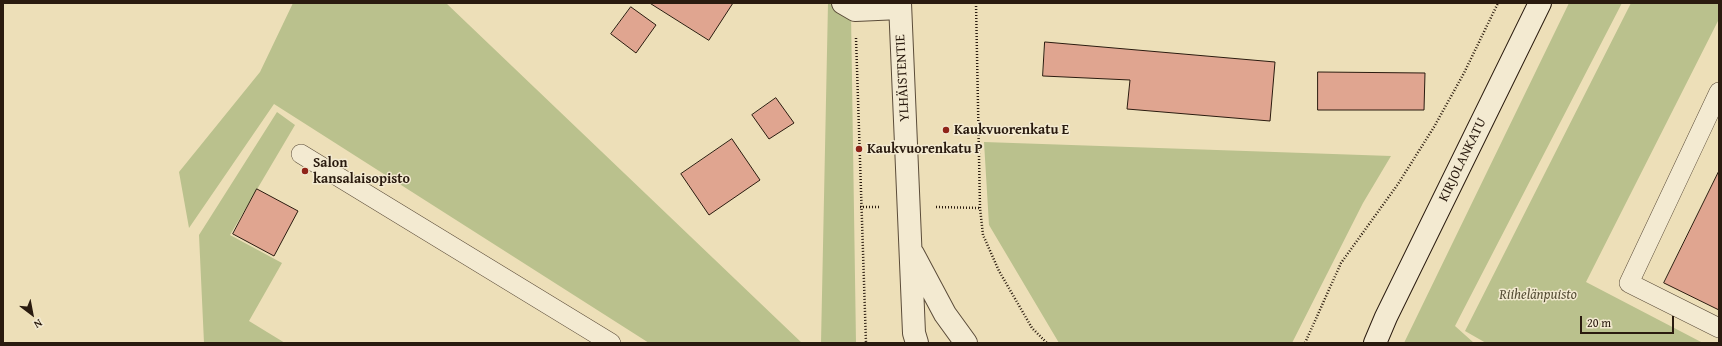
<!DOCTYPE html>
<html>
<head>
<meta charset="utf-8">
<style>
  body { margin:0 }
  #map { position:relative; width:1722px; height:346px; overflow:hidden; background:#eddfb8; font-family:"Gentium Book Plus",serif }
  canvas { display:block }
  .frame { position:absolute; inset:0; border:4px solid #2a1b0f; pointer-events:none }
  .north { position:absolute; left:12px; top:294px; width:40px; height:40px; -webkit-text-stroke:3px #f3ead1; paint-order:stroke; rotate:148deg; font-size:11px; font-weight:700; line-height:16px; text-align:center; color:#2a1b0f }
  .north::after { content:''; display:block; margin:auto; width:14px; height:18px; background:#2a1b0f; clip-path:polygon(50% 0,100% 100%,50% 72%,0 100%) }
  .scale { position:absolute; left:1580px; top:316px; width:94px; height:18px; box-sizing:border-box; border:2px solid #2a1b0f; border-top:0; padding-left:5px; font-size:12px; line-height:14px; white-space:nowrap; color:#2a1b0f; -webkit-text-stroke:3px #f3ead1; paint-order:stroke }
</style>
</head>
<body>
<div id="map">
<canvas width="1722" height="346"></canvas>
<div class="frame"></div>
<div class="north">N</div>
<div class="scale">20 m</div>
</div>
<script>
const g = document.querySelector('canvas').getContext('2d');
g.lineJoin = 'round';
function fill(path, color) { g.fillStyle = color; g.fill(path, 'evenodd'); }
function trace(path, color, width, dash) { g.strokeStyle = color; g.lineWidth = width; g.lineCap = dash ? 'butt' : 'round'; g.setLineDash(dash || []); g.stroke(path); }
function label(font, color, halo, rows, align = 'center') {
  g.font = font + ' "Gentium Book Plus",serif'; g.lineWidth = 3; g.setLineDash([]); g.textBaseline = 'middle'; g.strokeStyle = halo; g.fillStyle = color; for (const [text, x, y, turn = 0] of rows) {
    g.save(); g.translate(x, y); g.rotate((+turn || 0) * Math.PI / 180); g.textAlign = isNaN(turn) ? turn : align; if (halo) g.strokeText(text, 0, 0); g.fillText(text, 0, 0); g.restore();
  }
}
fill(new Path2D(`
  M293,3h153l356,340h-153l-375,-239 -85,124 -10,-56 81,-100z
  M828,3l23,11 5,329h-35z
  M1569,3h53l-167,323 19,17h-70z
  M1631,3h88v16l-133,263 117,61h-217l-21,-12z
  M277,112l18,13 -65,110 52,28 -33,58 36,22h-81l-5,-108z
  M984,142l407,14 -28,47 -71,140h-233l-70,-118z`), '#bac18d');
const building = new Path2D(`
  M650,3h83l-24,37z
  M631,7l25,18 -20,28 -25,-19z
  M1045,42l230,20 -5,59 -143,-12 3,-29 -87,-4z
  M1318,72l107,1 -1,37h-106z
  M776,98l18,25 -25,16 -17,-24z
  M732,139l28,41 -51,35 -28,-41z
  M1719,171v139l-55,-27z
  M257,189l41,22 -24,45 -41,-22z`);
fill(building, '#e0a590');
trace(building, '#2a1b0f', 1);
const service = new Path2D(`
  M1719,92l-90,191 90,45
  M301,154l310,189`);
const minor = new Path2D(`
  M843,3l12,7 45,-2`);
const tertiary = new Path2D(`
  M900,3l14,330 3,10
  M913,254l32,60 21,29`);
const secondary = new Path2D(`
  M1375,343l11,-26 154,-314`);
trace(service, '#5b4c39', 20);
trace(minor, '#5b4c39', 24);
trace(tertiary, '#5b4c39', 24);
trace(secondary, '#2a1b0f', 24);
trace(new Path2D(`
  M976,3l4,205 3,27 16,36 33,57 15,15
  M856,38l10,305
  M860,207h21
  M936,207l44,1
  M1305,343l36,-80 57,-79 36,-57 30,-54 34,-70`), '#2a1b0f', 2.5, [1, 2]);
trace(service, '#f3ead1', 19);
trace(minor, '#f3ead1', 22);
trace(tertiary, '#f3ead1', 22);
trace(secondary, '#f3ead1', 22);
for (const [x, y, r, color] of [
  [946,130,4,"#8f2418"],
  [859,149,4,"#8f2418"],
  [305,171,4,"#8f2418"]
]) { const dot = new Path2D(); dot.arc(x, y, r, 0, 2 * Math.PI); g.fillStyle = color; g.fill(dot); trace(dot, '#f3ead1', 1.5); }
label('14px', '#2a1b0f', '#f3ead1', [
  ["YLHÄISTENTIE",903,78,-93],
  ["KIRJOLANKATU",1463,160,-64]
]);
label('bold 14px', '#2a1b0f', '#f3ead1', [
  ["Kaukvuorenkatu E",954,130],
  ["Kaukvuorenkatu P",867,149],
  ["Salon",313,163],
  ["kansalaisopisto",313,179]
], 'left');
label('italic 14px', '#554d35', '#f3ead1', [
  ["Riihelänpuisto",1538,295]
]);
</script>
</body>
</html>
